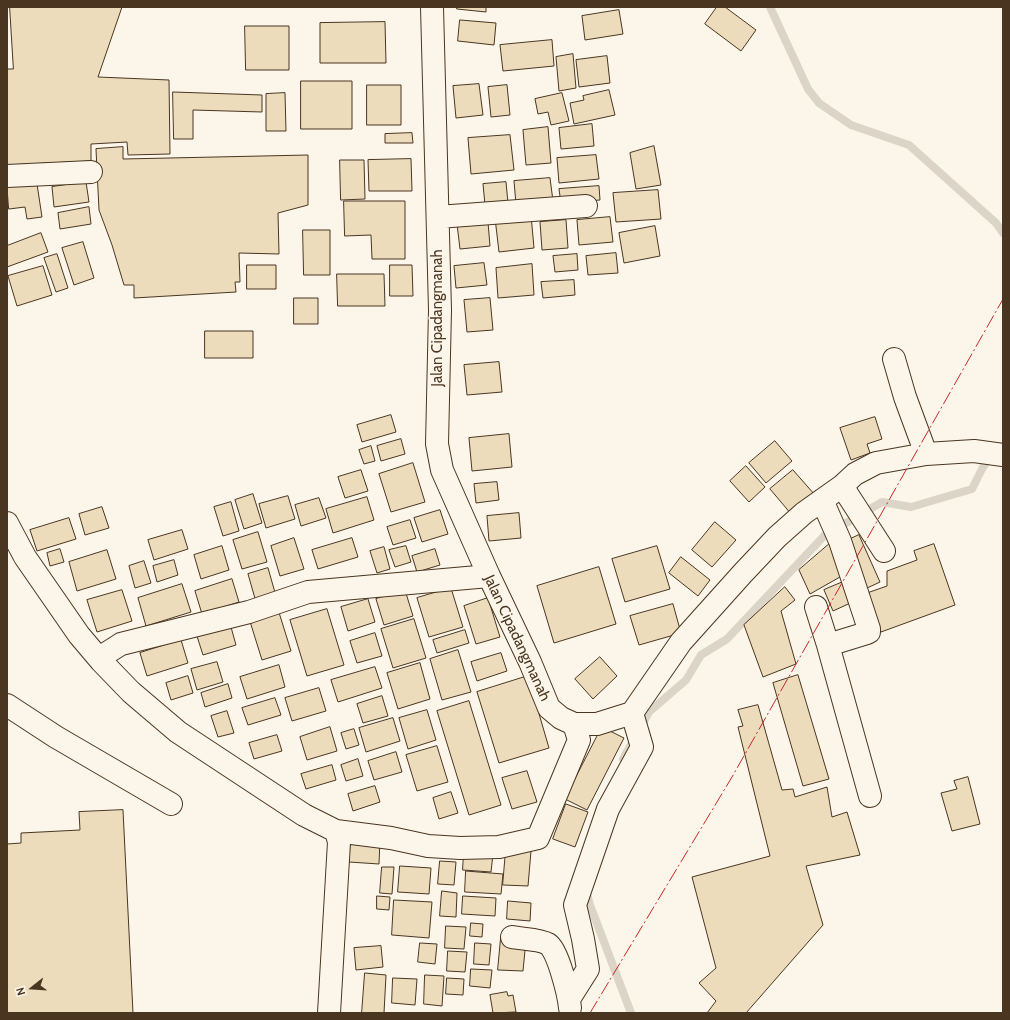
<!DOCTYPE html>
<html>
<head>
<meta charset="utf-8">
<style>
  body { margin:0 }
  #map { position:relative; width:1010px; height:1020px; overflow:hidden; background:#fbf6e9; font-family:Cabin,sans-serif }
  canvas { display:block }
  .frame { position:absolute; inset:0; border:8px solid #4a3520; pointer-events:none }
  .north { position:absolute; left:12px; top:968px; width:40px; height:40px; -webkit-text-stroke:3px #fbf6e9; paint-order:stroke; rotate:253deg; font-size:11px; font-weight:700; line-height:16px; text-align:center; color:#4a3520 }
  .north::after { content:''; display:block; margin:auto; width:14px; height:18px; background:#4a3520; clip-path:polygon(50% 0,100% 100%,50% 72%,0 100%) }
</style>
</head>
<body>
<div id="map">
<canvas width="1010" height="1020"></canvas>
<div class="frame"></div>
<div class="north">N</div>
</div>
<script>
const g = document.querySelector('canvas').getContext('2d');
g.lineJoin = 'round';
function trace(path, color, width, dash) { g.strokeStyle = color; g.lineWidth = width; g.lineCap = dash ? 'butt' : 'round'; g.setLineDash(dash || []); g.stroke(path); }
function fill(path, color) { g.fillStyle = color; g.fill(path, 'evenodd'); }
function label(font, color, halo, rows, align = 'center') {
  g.font = font + ' Cabin,sans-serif'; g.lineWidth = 3; g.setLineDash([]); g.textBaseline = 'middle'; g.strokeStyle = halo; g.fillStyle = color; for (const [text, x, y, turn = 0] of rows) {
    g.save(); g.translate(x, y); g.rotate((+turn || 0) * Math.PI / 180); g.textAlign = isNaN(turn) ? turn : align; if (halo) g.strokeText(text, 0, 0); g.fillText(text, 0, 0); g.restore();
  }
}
trace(new Path2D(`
  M770,7l38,82 11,14 32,22 58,20 87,78 7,10
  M623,759l26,-47 37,-32 15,-25 26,-16 97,-103 58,-34 29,5 61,-18 11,-22 10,-12
  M586,890l4,15 41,108`), '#dcd4c6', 8);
const building = new Path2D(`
  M10,7h112l-24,70 71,3 1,74 -42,1 -1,-13 -36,2v17l-84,4v-96h6z
  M457,7h29v5l-29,-3z
  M717,7h8l31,23 -15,21 -36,-27z
  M619,10l4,24 -38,6 -3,-24z
  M460,20l36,3 -2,22 -36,-4z
  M385,22l1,41h-66v-40z
  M245,26h44v44h-43z
  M552,40l2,26 -51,5 -3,-26z
  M573,54l3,34 -17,3 -3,-34z
  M607,56l3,27 -31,4 -3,-27z
  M301,81h51v48h-51z
  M479,84l4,31 -27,3 -3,-32z
  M367,85h34v40h-34z
  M507,85l3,30 -19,2 -3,-30z
  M609,90l6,25 -41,9 -4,-21 14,-3 -1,-4z
  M173,92l89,3v17l-69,-2v29h-19z
  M285,93l1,38h-20v-37z
  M562,93l7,28 -18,4 -3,-13 -10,2 -3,-15z
  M592,124l2,22 -33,3 -2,-21z
  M548,127l3,36 -25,2 -3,-35z
  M412,133l1,10h-28v-9z
  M510,135l4,35 -43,4 -3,-36z
  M654,146l7,39 -25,4 -6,-36z
  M123,147v12l185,-4v50l-30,8 1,41 -40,-1 1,29h-5l1,10 -102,6v-13h-10l-12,-40 -13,-35 -3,-61z
  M596,155l3,24 -40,4 -2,-25z
  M411,159l1,32h-43l-1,-31z
  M340,160h24l1,39 -24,1z
  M550,178l3,23 -37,3 -2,-23z
  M7,182l30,2 5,33 -15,2 -2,-12 -16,2z
  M86,182l3,20 -35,5 -2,-20z
  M506,182l2,21 -23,2 -2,-21z
  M599,186l1,14 -39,3 -2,-14z
  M658,190l3,29 -45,3 -3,-29z
  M344,201h61v58h-33l-1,-24 -26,1z
  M89,207l2,17 -31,5 -2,-16z
  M531,215l3,33 -35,4 -4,-34z
  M610,217l3,25 -34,3 -2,-25z
  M566,220l2,28 -26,2 -2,-28z
  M488,222l2,24 -30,3 -3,-25z
  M655,226l5,30 -36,7 -5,-30z
  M303,230h27v45h-26z
  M41,233l7,19 -41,15v-21z
  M83,242l11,36 -20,7 -12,-37z
  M616,253l2,20 -30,2 -2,-19z
  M57,254l11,34 -12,4 -12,-34z
  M577,254l1,16 -23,2 -2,-16z
  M484,263l3,22 -31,3 -2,-22z
  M532,264l2,31 -36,3 -2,-30z
  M247,265h29v24h-29z
  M390,265h22l1,31h-23z
  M43,266l9,29 -35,11 -9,-30z
  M337,274h47l1,32h-47z
  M574,280l1,15 -32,3 -2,-16z
  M294,298h24v26h-24z
  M490,298l3,32 -26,2 -3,-32z
  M205,331h48v27h-48z
  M499,362l3,30 -35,3 -3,-30z
  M391,415l5,17 -34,10 -5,-17z
  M875,417l7,22 -15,5 3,9 -19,7 -11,-32z
  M509,434l3,33 -40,4 -3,-33z
  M401,439l4,15 -24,7 -4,-15z
  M775,441l17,20 -26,22 -17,-20z
  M371,446l4,15 -11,3 -5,-14z
  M413,463l12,39 -34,10 -12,-38z
  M746,466l19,21 -16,15 -19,-21z
  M361,470l7,21 -23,7 -7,-21z
  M793,470l22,25 -23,20 -22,-26z
  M497,482l2,18 -23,3 -2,-19z
  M253,494l9,29 -18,6 -9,-29z
  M288,496l7,23 -29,9 -7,-24z
  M367,497l7,23 -41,13 -7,-24z
  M319,498l7,20 -25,8 -6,-21z
  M231,502l8,29 -16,5 -9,-29z
  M102,507l7,21 -24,7 -6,-21z
  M440,510l8,24 -26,8 -8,-24z
  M519,513l2,25 -32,3 -2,-25z
  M69,518l7,21 -39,12 -7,-21z
  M410,520l6,18 -23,7 -6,-18z
  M715,522l21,18 -24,27 -20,-17z
  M182,530l6,19 -34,11 -6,-20z
  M258,532l9,30 -25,7 -9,-29z
  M859,535l21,47 -15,7 -21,-47z
  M294,538l10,31 -24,7 -9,-30z
  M352,538l6,19 -40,12 -6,-19z
  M834,540l13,33 -37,21 -11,-24z
  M934,544l21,61 -74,27 -14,-39 20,-7v-15l30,-11 -3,-9z
  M222,546l7,24 -28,9 -7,-24z
  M406,546l5,16 -16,5 -6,-17z
  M657,546l13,43 -45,13 -13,-43z
  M384,547l6,22 -13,4 -7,-22z
  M60,549l4,13 -14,4 -3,-13z
  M435,549l5,16 -23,7 -5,-16z
  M107,550l9,29 -39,12 -8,-29z
  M681,557l29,23 -12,16 -29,-23z
  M174,560l4,15 -21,7 -4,-16z
  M144,561l7,22 -16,5 -6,-22z
  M599,567l17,57 -62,19 -17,-57z
  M268,568l8,28 -20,6 -8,-28z
  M232,579l7,23 -37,12 -7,-23z
  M850,579l9,20 -26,12 -9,-21z
  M182,584l9,28 -45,14 -8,-28z
  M785,587l10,13 -14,11 15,53 -33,13 -19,-52z
  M451,588l12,39 -34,10 -12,-39z
  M122,590l10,31 -35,11 -10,-32z
  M405,590l8,26 -29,9 -8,-26z
  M488,598l12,39 -24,7 -12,-38z
  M368,599l7,23 -27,9 -7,-24z
  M673,604l8,29 -42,12 -9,-29z
  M277,606l14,45 -29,9 -14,-45z
  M327,609l17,56 -37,11 -17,-56z
  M414,619l12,39 -33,10 -12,-39z
  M229,620l7,25 -33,10 -8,-25z
  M465,630l4,13 -32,10 -4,-13z
  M375,633l7,23 -25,7 -7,-22z
  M181,640l7,23 -41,13 -7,-23z
  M458,650l13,42 -29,8 -12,-41z
  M501,653l6,18 -30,10 -6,-19z
  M600,657l17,19 -24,23 -18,-20z
  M217,662l6,20 -26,8 -6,-21z
  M420,663l10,36 -32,10 -11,-36z
  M279,665l6,22 -38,12 -7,-22z
  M375,667l7,21 -44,14 -7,-22z
  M798,675l31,104 -26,7 -30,-103z
  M188,676l5,17 -22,7 -5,-17z
  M528,676l21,72 -50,15 -22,-71z
  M228,684l4,14 -27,9 -4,-14z
  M319,688l7,23 -34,10 -7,-23z
  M382,696l6,20 -25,7 -6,-19z
  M275,698l6,17 -33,10 -6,-17z
  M469,701l32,104 -32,10 -32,-104z
  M758,705l24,85 11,-1 2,8 32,-10 5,30 15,-5 13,43 -54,11 17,59 -77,88h-39l9,-12 -17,-18 17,-15 -24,-91 78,-21 -32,-129 5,-1 -5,-16z
  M427,710l9,30 -28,9 -9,-31z
  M227,711l7,22 -16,4 -7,-21z
  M393,718l7,23 -34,11 -7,-24z
  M330,727l7,24 -30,9 -7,-23z
  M602,727l22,11 -37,72 -22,-11z
  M354,729l5,16 -13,4 -5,-16z
  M277,735l5,16 -28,8 -5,-16z
  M437,746l11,36 -31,9 -11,-36z
  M396,752l6,20 -28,8 -6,-19z
  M358,759l5,17 -17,5 -5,-16z
  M332,765l4,15 -30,9 -5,-15z
  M527,771l10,31 -25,7 -10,-31z
  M968,777l12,47 -28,7 -11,-38 16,-4 -3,-8z
  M375,786l5,16 -27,9 -5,-17z
  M451,792l7,21 -19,6 -6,-21z
  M566,804l22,8 -13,35 -22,-8z
  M123,810l10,203h-126v-169l14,-1v-10l59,-3 -1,-18z
  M351,837l29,2 -1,25 -30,-2z
  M506,850l25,1 -3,35 -25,-1z
  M464,851l29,3 -2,18 -28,-2z
  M440,861l16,1 -2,23 -16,-1z
  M400,866l31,2 -2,26 -31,-2z
  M382,867h12l-2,27 -12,-1z
  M466,871l37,3 -2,20 -36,-2z
  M442,891l15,2 -1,24 -16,-1z
  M377,896l13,1 -1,13 -12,-1z
  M463,896l33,2 -1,18 -33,-2z
  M394,900l38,2 -3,36 -37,-3z
  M508,901l23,2 -1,18 -23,-2z
  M471,923l12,1 -1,13 -12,-1z
  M446,926l20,1 -2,22 -19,-1z
  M501,938l25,2 -3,31 -25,-1z
  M420,943l17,1 -2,20 -17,-2z
  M475,943l16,1 -2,21 -15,-1z
  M381,946l2,21 -27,3 -2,-22z
  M448,951l19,1 -2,20 -18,-1z
  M471,969l21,1 -2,18 -20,-2z
  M365,973l21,2 -2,38h-22z
  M425,975l19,1 -2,30 -18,-2z
  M393,978l24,1 -2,26 -23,-2z
  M447,978l17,1 -1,16 -17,-1z
  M507,992l1,4 5,-1 3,17 -23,1 -3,-18z`);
fill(building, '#ecdcbc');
trace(building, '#4a3520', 1);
const minor = new Path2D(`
  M432,7l8,303 -3,134 5,26 47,106 41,86 19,46 12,10 13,6h23l35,-11 49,-71 62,-69 34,-36 27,-24 38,-27 13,-12 21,-11 50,-9 48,-3 29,4
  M7,176l84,-4
  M438,217l148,-11
  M894,359l11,38 21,57
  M842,486l42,65
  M822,500l18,41 29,88v3l-2,1 -39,12 42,151
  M7,523l18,34 54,78 22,26 30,31 47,40 126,83 32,16 3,11 -10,171
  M816,607l12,38
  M99,658l22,-14 128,-32 59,-20 181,-16
  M7,705l49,32 115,67
  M336,831l55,7 37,8 32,2 39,-1 39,-9 41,-98 -5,-16
  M512,937c9,2 28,2 36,7 10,6 21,52 22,64
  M569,999l19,-30 -5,-30 -8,-34 33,-96 34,-62 -10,-34`);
trace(minor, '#4a3520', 24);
trace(minor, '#fbf6e9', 22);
trace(new Path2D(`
  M590,1013l142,-236 271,-478`), '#c62828', 1, [14, 3, 2, 3]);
label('15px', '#4a3520', '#fbf6e9', [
  ["Jalan Cipadangmanah",438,318,-90],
  ["Jalan Cipadangmanah",517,638,65]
]);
</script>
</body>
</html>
